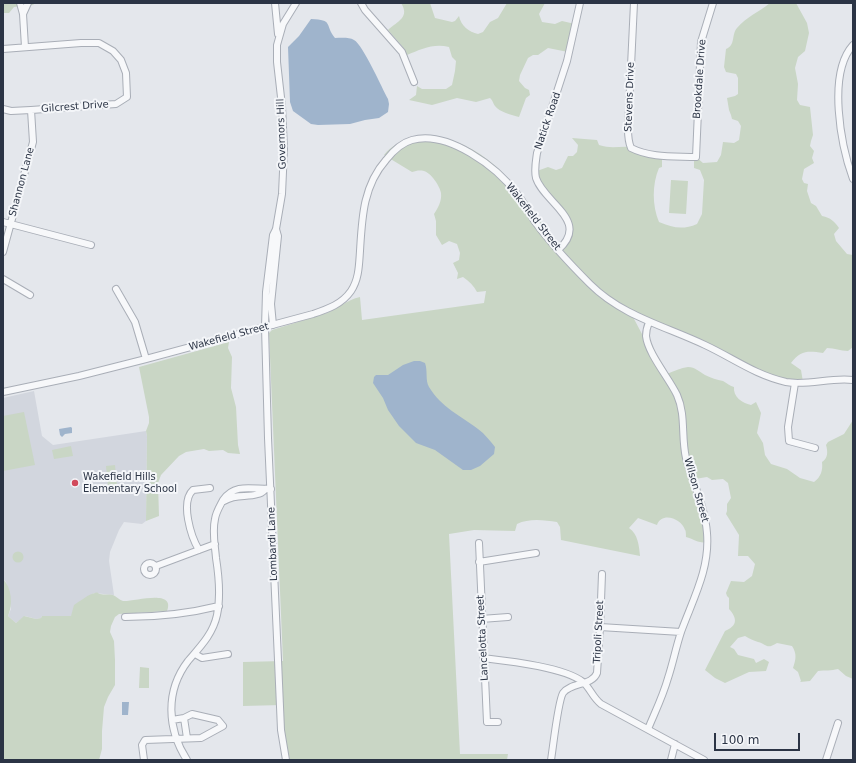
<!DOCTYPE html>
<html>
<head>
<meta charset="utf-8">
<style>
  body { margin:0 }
  #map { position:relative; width:856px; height:763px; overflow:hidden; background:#e4e7ec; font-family:"DejaVu Sans",sans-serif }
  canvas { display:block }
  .frame { position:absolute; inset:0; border:4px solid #2b3445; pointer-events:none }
  .scale { position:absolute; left:714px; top:733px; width:86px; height:18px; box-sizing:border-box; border:2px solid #2b3445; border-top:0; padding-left:5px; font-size:12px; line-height:14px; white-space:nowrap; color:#2b3445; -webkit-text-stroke:3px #f4f6f9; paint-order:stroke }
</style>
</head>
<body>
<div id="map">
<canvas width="856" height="763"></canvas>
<div class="frame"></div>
<div class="scale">100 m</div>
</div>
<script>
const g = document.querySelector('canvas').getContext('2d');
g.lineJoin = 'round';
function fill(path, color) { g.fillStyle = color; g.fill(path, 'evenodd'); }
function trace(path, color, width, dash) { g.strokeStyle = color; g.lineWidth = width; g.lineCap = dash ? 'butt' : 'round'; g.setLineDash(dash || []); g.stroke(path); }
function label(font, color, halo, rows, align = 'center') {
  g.font = font + ' "DejaVu Sans",sans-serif'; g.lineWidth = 4; g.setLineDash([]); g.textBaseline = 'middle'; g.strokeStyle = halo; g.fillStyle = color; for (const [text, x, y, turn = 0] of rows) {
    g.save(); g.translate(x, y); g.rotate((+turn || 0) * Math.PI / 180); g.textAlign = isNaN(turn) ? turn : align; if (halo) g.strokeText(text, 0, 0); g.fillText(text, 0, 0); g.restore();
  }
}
fill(new Path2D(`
  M34,391l8,45 11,9 93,-14 1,5 -1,85 -4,3 -18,-2 -5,8 -9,22 -1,9 5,34 -20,-2 -8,5 -15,18h-29l-1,2 -5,1 -11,-3 -9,7 -8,-7 3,-7 -5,-27 -3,-3v-181z`), '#d2d6de');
fill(new Path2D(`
  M3,3h32l-2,2 -19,2 -5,6h-6z
  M401,3h29l5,15 17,4 3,-1 4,-5c2,10 10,16 19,18l5,-2 7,-10 8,-4 9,-15h38l-6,11 3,8 13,2 7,-3 13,3 -7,28 -20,-4 -10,7h-5l-5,3 -8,17 -1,6 6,7 4,2 1,5 -4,3 -7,19c-7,-2 -20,-5 -24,-11 -2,-3 -2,-5 -5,-8l-14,4 -19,-4 -25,7 -23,-5 7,-5 1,-9 5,3h24l6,-4 3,-14 1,-10 -4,-4 -3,-10c-15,-4 -28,2 -42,8l-5,-9 -14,-16c10,-9 22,-13 13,-27z
  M770,3h26l11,20 2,10 -4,18 -7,6 -3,11 3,16 -1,16 3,5 10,2 3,28 -2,6 -1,5 4,5 -2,7 2,5 -10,6 -2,10 2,4 4,1 -1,7 4,12 5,3 6,10c9,2 12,5 17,12l-5,6 2,7 11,13 6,1v92l-5,4c-8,0 -13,-3 -21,-3l-4,5c-15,-2 -22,-3 -32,10l10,7 2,12 -22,-2 -51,-23 -97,-40 19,36 15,21c7,-3 14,-6 21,-7 7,0 12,5 17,8 6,3 12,5 18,6 4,2 7,5 11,6 -1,10 8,16 17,18l5,-3 5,11 -4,20 6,10 2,12 6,9 16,5 13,9 14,4c7,-5 9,-12 8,-20 6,-4 6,-10 4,-17l2,-3 16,-8 9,-14v259l-7,-3 -8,-7c-7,2 -13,1 -20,2l-8,10 -10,1 1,-1 -3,-9 -5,-4c3,-9 4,-14 -1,-22l-15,-3c-11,7 -10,1 -19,-1 -5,-2 -8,-3 -13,-6l-7,2 -8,9 4,2 4,6 16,4 2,4 8,-4 5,3 -3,9 -17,1 -24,11 -10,-5 -10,-8 20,-39c12,-5 13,-12 4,-22v-11l-2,-2 -1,-3 5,-12 13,1 8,-6 3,-12 -7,-8h-10l1,-21 -13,-21 1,-3v-7l4,-6 -3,-15 -5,-4 -11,1 -5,-3 -12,2 12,64c-12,-1 -11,-3 -21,-6 0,-1 0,-7 -1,-7 -3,-11 -23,-19 -28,-5l-19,-7 -9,10c9,6 10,18 11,28l-79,-16 -1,-13 -3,-5c-13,-2 -28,-4 -40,2l-2,7 -41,-1 -25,4 11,220h48l-1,6h-217l-7,-30 -1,-25 -39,1v-44l40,-1 -14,-328 3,-3 55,-17c12,-5 20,-13 33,-16l2,23 122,-17 2,-12 -9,1c-3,-6 -8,-11 -14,-15l-6,2 1,-6 -5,-10 6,-3 1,-7 -3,-9 -8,-3 -7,4 -6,-10v-14l-2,-7c4,-6 8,-13 7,-21 -1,-7 -10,-20 -17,-22 -5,-1 -8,0 -12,1l-28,-17c7,-10 20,-15 31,-18 14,-3 26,0 39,4 51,18 78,68 107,110l2,-1 6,-12 1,-14 -30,-41 -3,-12 11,-4 8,3 6,-2 6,-12h5l4,-4 1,-7 -6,-7 25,2 2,5c12,4 20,1 32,2 10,1 21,6 31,8v12l-3,1c-7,16 -7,38 0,54 14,6 24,8 38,2l5,-10 2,-34 -4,-10 -6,-2v-11l1,-1 8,7 14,-1 4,-7 2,-13 11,1 5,-3 2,-14 -3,-5 -6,-2 -1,-4 -2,-5 -2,-12 8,-2 3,-2v-16l-2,-4 -10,-2 -2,-5 2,-18c10,-4 5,-14 11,-21 9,-11 22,-16 33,-25z
  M671,180l17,1 -2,33 -17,-1z
  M229,342l-1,6 4,9 -1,31 5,19 2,38 2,9 -12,-1 -5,-3 -14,1 -5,-2 -18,3 -7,4 -18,19 -3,8 1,33 -13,5 1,-85 -1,-5 3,-8v-6l-10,-50z
  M24,412l11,53 -32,6v-55z
  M71,446l2,10 -19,3 -2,-9z
  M115,465l2,21 -9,1 -2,-21z
  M12.5 557a5.5 5.5 0 1 1 11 0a5.5 5.5 0 1 1-11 0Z
  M3,579c9,9 10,26 5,37l8,7 8,-7 12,3 5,-1 1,-2h29l3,-11c5,-3 16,-12 21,-12 3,-1 2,0 5,1 4,1 9,0 13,1 3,1 6,5 10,6 10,1 53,-13 44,10l-48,3 -4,3 -4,9 -1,6 4,9 1,19v25l-7,12 -4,10 -2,24v18l-3,11h-96z
  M140,667l9,1v20h-10z`), '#c9d6c5');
fill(new Path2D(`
  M311,19c23,1 13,5 24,19 6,0 14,-1 19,2 9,5 28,48 34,59l1,5 -1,8 -9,6 -14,2 -15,4 -32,1 -7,-1 -18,-13 -3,-9 -2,-55 11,-11z
  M414,361h6l5,2c3,8 0,17 4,24 12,20 32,29 49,42 7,5 12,12 17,18l-1,7 -14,12 -9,4h-8l-28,-20 -19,-7 -17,-17 -11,-16 -5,-12 -10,-15 1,-6 2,-2h12l15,-10z
  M71,427l1,1v5l-7,1 -3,3 -2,-2 -1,-6z
  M122,702h7l-1,13h-6z`), '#9fb4cc');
const minor = new Path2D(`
  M20,3l3,11 2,33
  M275,3l3,31
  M361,3l4,7 37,42 12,30
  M634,3l-6,126c0,7 0,12 3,19 20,10 43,8 65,9l5,-115 12,-39
  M23,14l5,-11
  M853,45c-26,29 -12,101 0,134
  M3,49l78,-6h18l14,8 8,9 5,13 1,24 -11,7 -85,6 -20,1 -8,-2
  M3,222l88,23
  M558,250c33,-29 -14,-47 -22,-72 -2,-8 0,-18 1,-25l30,-92 13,-58
  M3,252l30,-110 -2,-32
  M3,279l27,16
  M116,289l19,33 11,37
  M273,325l-2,-21 7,-68 -2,-7
  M795,383l-7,44 1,14 26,7
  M3,392l76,-16 67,-17 167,-45c15,-5 29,-10 38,-23 8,-12 8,-26 9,-40 2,-33 3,-65 26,-91 7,-9 15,-17 26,-20 36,-10 85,27 105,54 7,8 12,19 18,28 16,22 36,43 55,62 32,32 75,42 115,61 28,13 50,30 81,37 22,4 45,-5 67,-2
  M224,501c13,-8 22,-3 34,-7 3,0 6,-3 8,-5
  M479,543l8,179h11
  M199,550c-8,-13 -19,-48 -6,-60l17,-2
  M479,562l57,-9
  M144 569a6 6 0 1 1 12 0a6 6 0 1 1-12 0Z
  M156,566l59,-22
  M125,617c33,0 62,-3 94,-11
  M481,619l27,-2
  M600,627l81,5
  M195,654l7,4 26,-4
  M483,658c25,3 81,9 100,24 7,6 10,16 18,22l103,56
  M184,718l3,20
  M648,729c7,-17 15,-33 20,-51 5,-15 8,-31 13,-46 12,-33 29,-63 26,-99 -2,-26 -14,-50 -21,-75 -5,-21 0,-43 -9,-63 -8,-17 -29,-41 -31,-59 0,-5 1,-9 3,-14
  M144,760l-2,-15 3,-5 56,-2 22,-12 -5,-6 -26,-6 -8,4 -12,2
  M187,760c-20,-31 -22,-69 1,-99 12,-14 25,-27 29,-46 4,-19 2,-38 -1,-57 -1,-13 -4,-26 -1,-39 1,-7 5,-13 8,-19 12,-18 32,-10 48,-11
  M286,760l-5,-30 -3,-70 -10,-222 -3,-111 1,-35 7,-57 3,-6 6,-35 2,-45 -2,-43 -5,-44v-17l6,-21 13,-21
  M551,760c2,-12 7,-59 12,-67 8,-11 29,-7 34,-20l3,-46 2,-53
  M671,760l4,-16
  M826,760l12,-37`);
trace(minor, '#a9aeb7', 8);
trace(minor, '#f7f8fa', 6);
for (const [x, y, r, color] of [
  [75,483,4,"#d1495b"]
]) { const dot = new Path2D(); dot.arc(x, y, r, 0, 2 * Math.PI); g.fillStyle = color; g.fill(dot); trace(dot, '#f4f6f9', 1.5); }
label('10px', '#2b3445', '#f4f6f9', [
  ["Brookdale Drive",700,79,-86],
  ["Stevens Drive",630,97,-88],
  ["Gilcrest Drive",75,107,-4],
  ["Natick Road",548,121,-71],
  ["Governors Hill",282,134,-92],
  ["Shannon Lane",22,182,-75],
  ["Wakefield Street",533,217,52],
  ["Wakefield Street",229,337,-15],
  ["Wilson Street",696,490,74],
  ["Lombardi Lane",273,544,-92],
  ["Tripoli Street",599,632,-87],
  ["Lancelotta Street",483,638,-93]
]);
label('10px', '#2b3445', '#f4f6f9', [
  ["Wakefield Hills",83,477],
  ["Elementary School",83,489]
], 'left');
</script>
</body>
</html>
